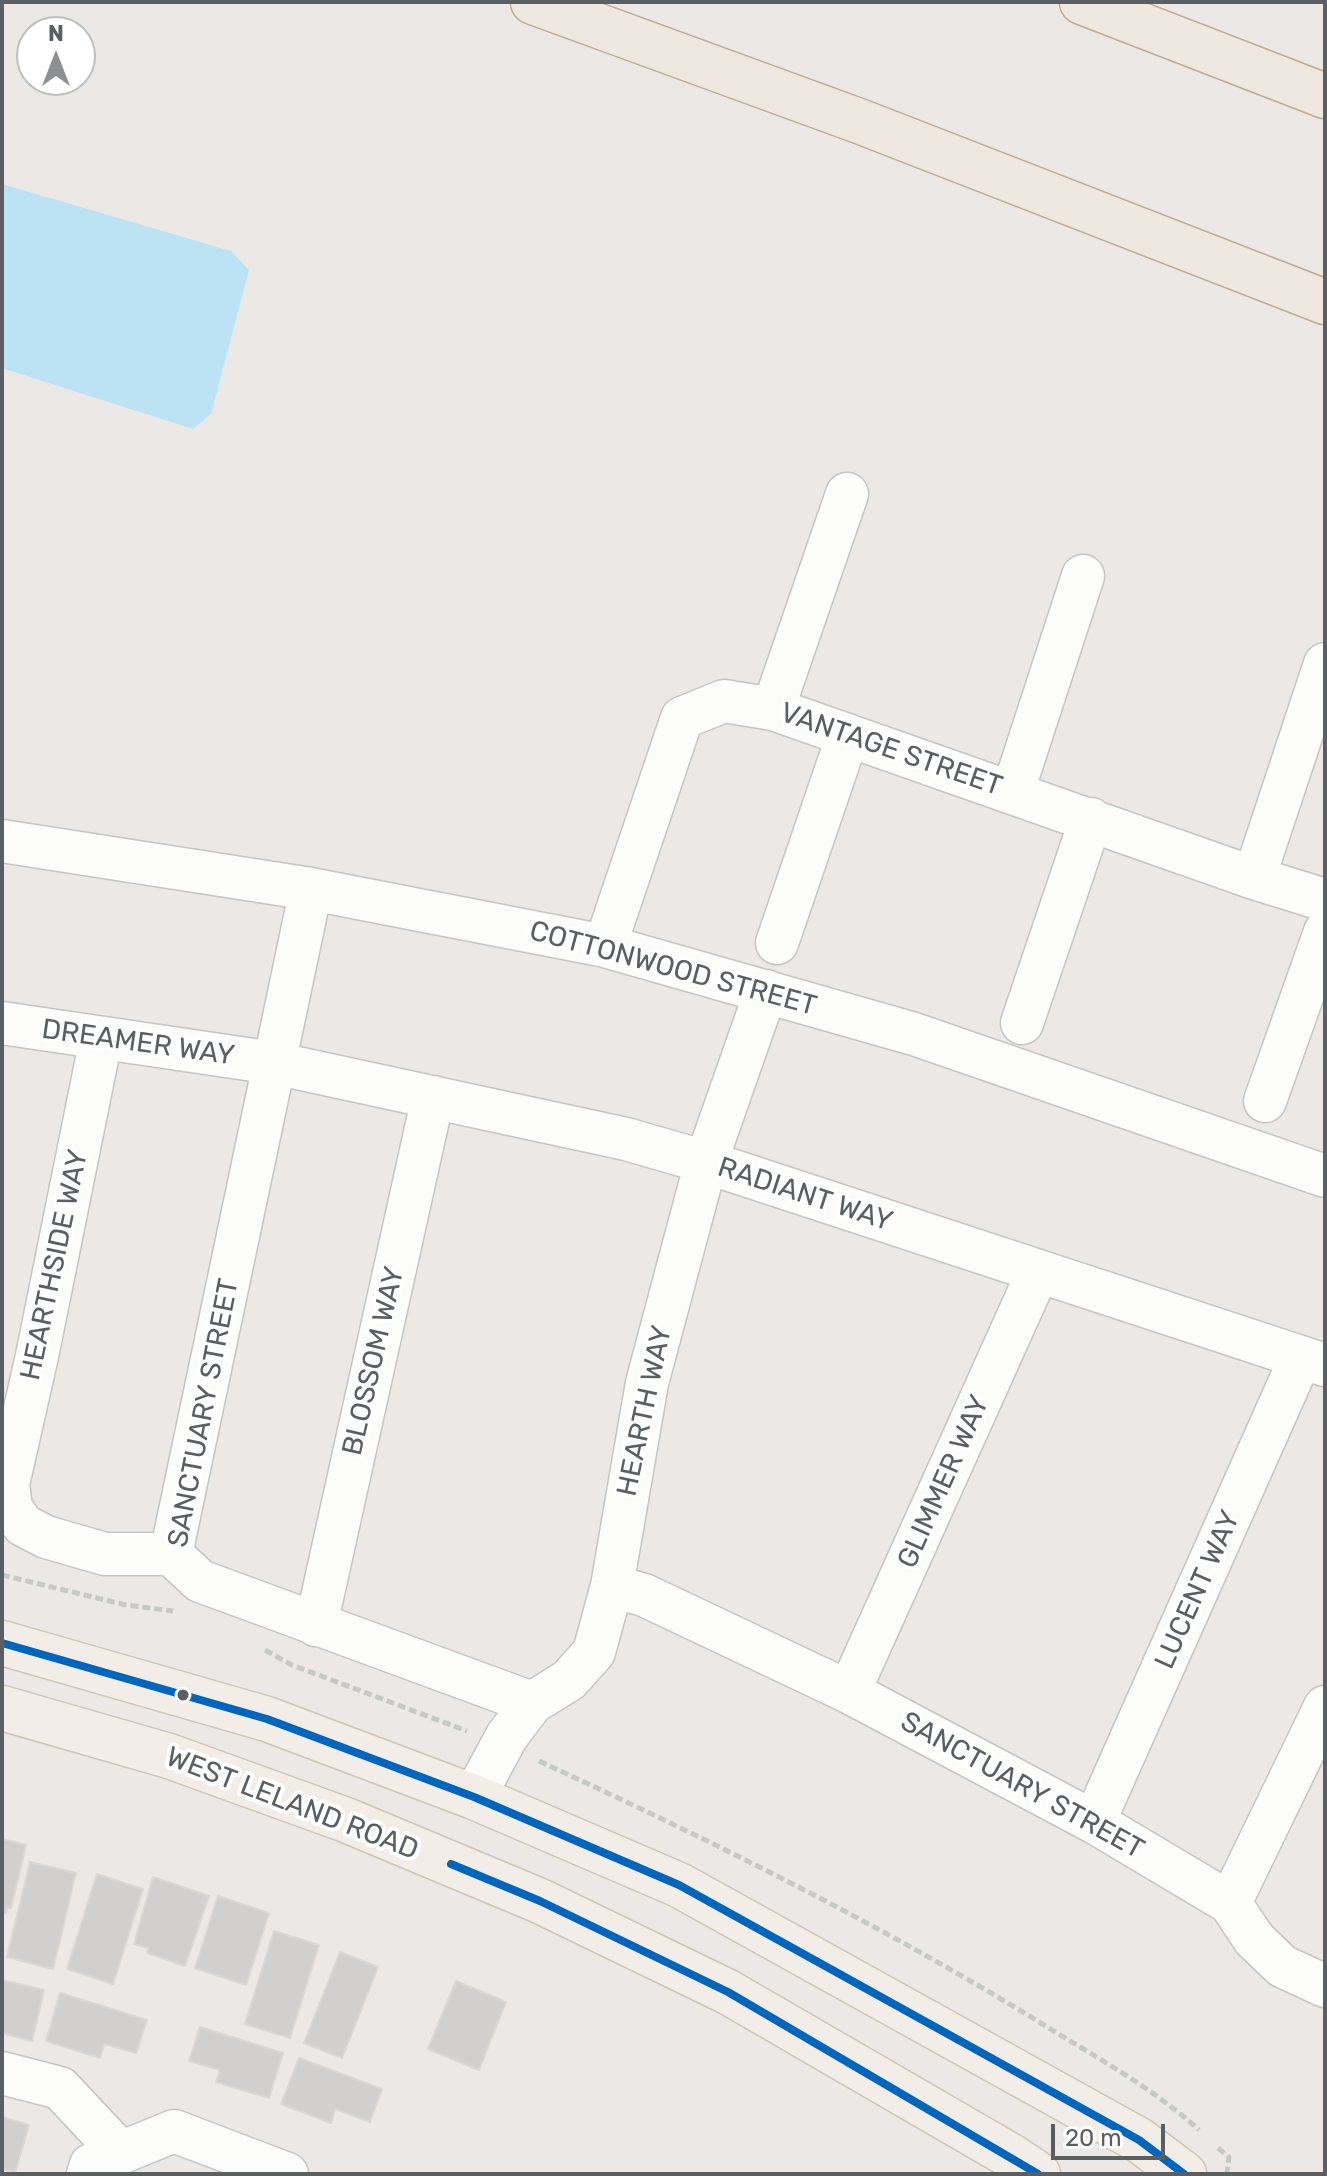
<!DOCTYPE html>
<html>
<head>
<meta charset="utf-8">
<style>
  body { margin:0 }
  #map { position:relative; width:1327px; height:2176px; overflow:hidden; background:#ebe8e5; font-family:Rubik,sans-serif }
  canvas { display:block }
  .frame { position:absolute; inset:0; border:4px solid #5b5f62; pointer-events:none }
  .north { position:absolute; left:16px; top:16px; width:80px; height:80px; box-sizing:border-box; background:#fff; border:2px solid #bdbfc0; border-radius:50%; rotate:0deg; font-size:22px; font-weight:700; line-height:32px; text-align:center; color:#5b5f62 }
  .north::after { content:''; display:block; margin:auto; width:28px; height:36px; background:#8d8f90; clip-path:polygon(50% 0,100% 100%,50% 72%,0 100%) }
  .scale { position:absolute; left:1051px; top:2124px; width:114px; height:36px; box-sizing:border-box; border:4px solid #5b5f62; border-top:0; padding-left:10px; font-size:24px; line-height:28px; white-space:nowrap; color:#5b5f62; -webkit-text-stroke:6px #fff; paint-order:stroke }
</style>
</head>
<body>
<div id="map">
<canvas width="1327" height="2176"></canvas>
<div class="frame"></div>
<div class="north">N</div>
<div class="scale">20 m</div>
</div>
<script>
const g = document.querySelector('canvas').getContext('2d');
g.lineJoin = 'round';
function fill(path, color) { g.fillStyle = color; g.fill(path, 'evenodd'); }
function trace(path, color, width, dash) { g.strokeStyle = color; g.lineWidth = width; g.lineCap = dash ? 'butt' : 'round'; g.setLineDash(dash || []); g.stroke(path); }
function label(font, color, halo, rows, align = 'center') {
  g.font = font + ' Rubik,sans-serif'; g.lineWidth = 8; g.setLineDash([]); g.textBaseline = 'middle'; g.strokeStyle = halo; g.fillStyle = color; for (const [text, x, y, turn = 0] of rows) {
    g.save(); g.translate(x, y); g.rotate((+turn || 0) * Math.PI / 180); g.textAlign = isNaN(turn) ? turn : align; if (halo) g.strokeText(text, 0, 0); g.fillText(text, 0, 0); g.restore();
  }
}
fill(new Path2D(`
  M2,184l229,67 18,19 -38,144 -18,15 -191,-61z`), '#bbe3f3');
const building = new Path2D(`
  M2,1839l24,6 -15,63 -3,-1 -2,6 -4,-1z
  M30,1862l46,11 -23,96 -46,-12z
  M97,1874l46,15 -30,95 -46,-15z
  M153,1877l56,19 -24,70 -38,-13 1,-5 -14,-4z
  M218,1896l51,17 -23,72 -51,-17z
  M274,1931l45,14 -29,93 -45,-14z
  M340,1952l38,15 -36,91 -38,-15z
  M2,1980l42,10 -12,51 -30,-8z
  M456,1981l50,21 -27,68 -51,-21z
  M60,1993l87,27 -11,33 -32,-9 -4,14 -54,-17z
  M200,2027l83,26 -14,45 -53,-16 4,-12 -31,-9z
  M299,2058l83,31 -12,33 -35,-13 -4,14 -50,-19z
  M2,2117l27,8 -14,48 -13,-4z`);
fill(building, '#d2d0ce');
trace(building, '#dad7d4', 2);
const minor = new Path2D(`
  M773,709l74,-215
  M1013,791l70,-215
  M2,841l309,48 294,57 309,88 411,142
  M1254,878l71,-214
  M311,889l-140,665 29,27 332,122
  M777,943l71,-208
  M605,946l77,-228 42,-17 49,8 481,169 71,22
  M2,1023l272,40 352,76 80,23 619,203
  M1022,1023l69,-204
  M101,1039l-64,317 -29,128 3,24 12,17 23,12 59,17h66
  M1265,1101l60,-169
  M612,1586l32,9 205,97 245,130 136,81 95,-196
  M316,1625l117,-528
  M849,1692l189,-420
  M474,1797l33,-61 25,-33 37,-23 25,-28 18,-66 35,-203 59,-221 60,-171
  M1094,1822l207,-465
  M1230,1903l24,36 28,27 43,20
  M2,2073l58,15 61,65
  M88,2174l3,-9 83,-34 113,43`);
const major = new Path2D(`
  M2,1643l265,76 207,78 205,88 460,255 45,34
  M2,1708l167,48 177,64 194,81 188,91 283,164 27,18`);
const highway = new Path2D(`
  M533,2l326,119 466,181
  M1082,2l243,94`);
trace(minor, '#c6c5c6', 45);
trace(major, '#d1c4b5', 47);
trace(highway, '#c0ac95', 47);
trace(new Path2D(`
  M2,1575l124,30 47,6
  M265,1650l27,15 175,66
  M539,1761c173,80 343,164 505,264 53,33 109,63 155,105
  M1218,2148l11,9 -2,16`), '#c6cac7', 5, [8, 4]);
trace(minor, '#fcfcfb', 42);
trace(major, '#f2eee7', 44);
trace(highway, '#eee8e1', 44);
trace(new Path2D(`
  M2,1643l265,76 207,78 205,88 460,255 45,34
  M451,1864l89,37 188,91 310,182`), '#0065bd', 8);
for (const [x, y, r, color] of [
  [183,1695,7,"#5b5f62"]
]) { const dot = new Path2D(); dot.arc(x, y, r, 0, 2 * Math.PI); g.fillStyle = color; g.fill(dot); trace(dot, '#fff', 3); }
label('28px', '#5b5f62', '#fff', [
  ["VANTAGE STREET",891,750,19],
  ["COTTONWOOD STREET",673,969,15],
  ["DREAMER WAY",138,1043,8],
  ["RADIANT WAY",805,1195,18],
  ["HEARTHSIDE WAY",55,1265,-78],
  ["BLOSSOM WAY",374,1361,-77],
  ["HEARTH WAY",645,1411,-78],
  ["SANCTUARY STREET",204,1413,-79],
  ["GLIMMER WAY",944,1482,-66],
  ["LUCENT WAY",1198,1590,-66],
  ["SANCTUARY STREET",1022,1786,29],
  ["WEST LELAND ROAD",292,1804,21]
]);
</script>
</body>
</html>
